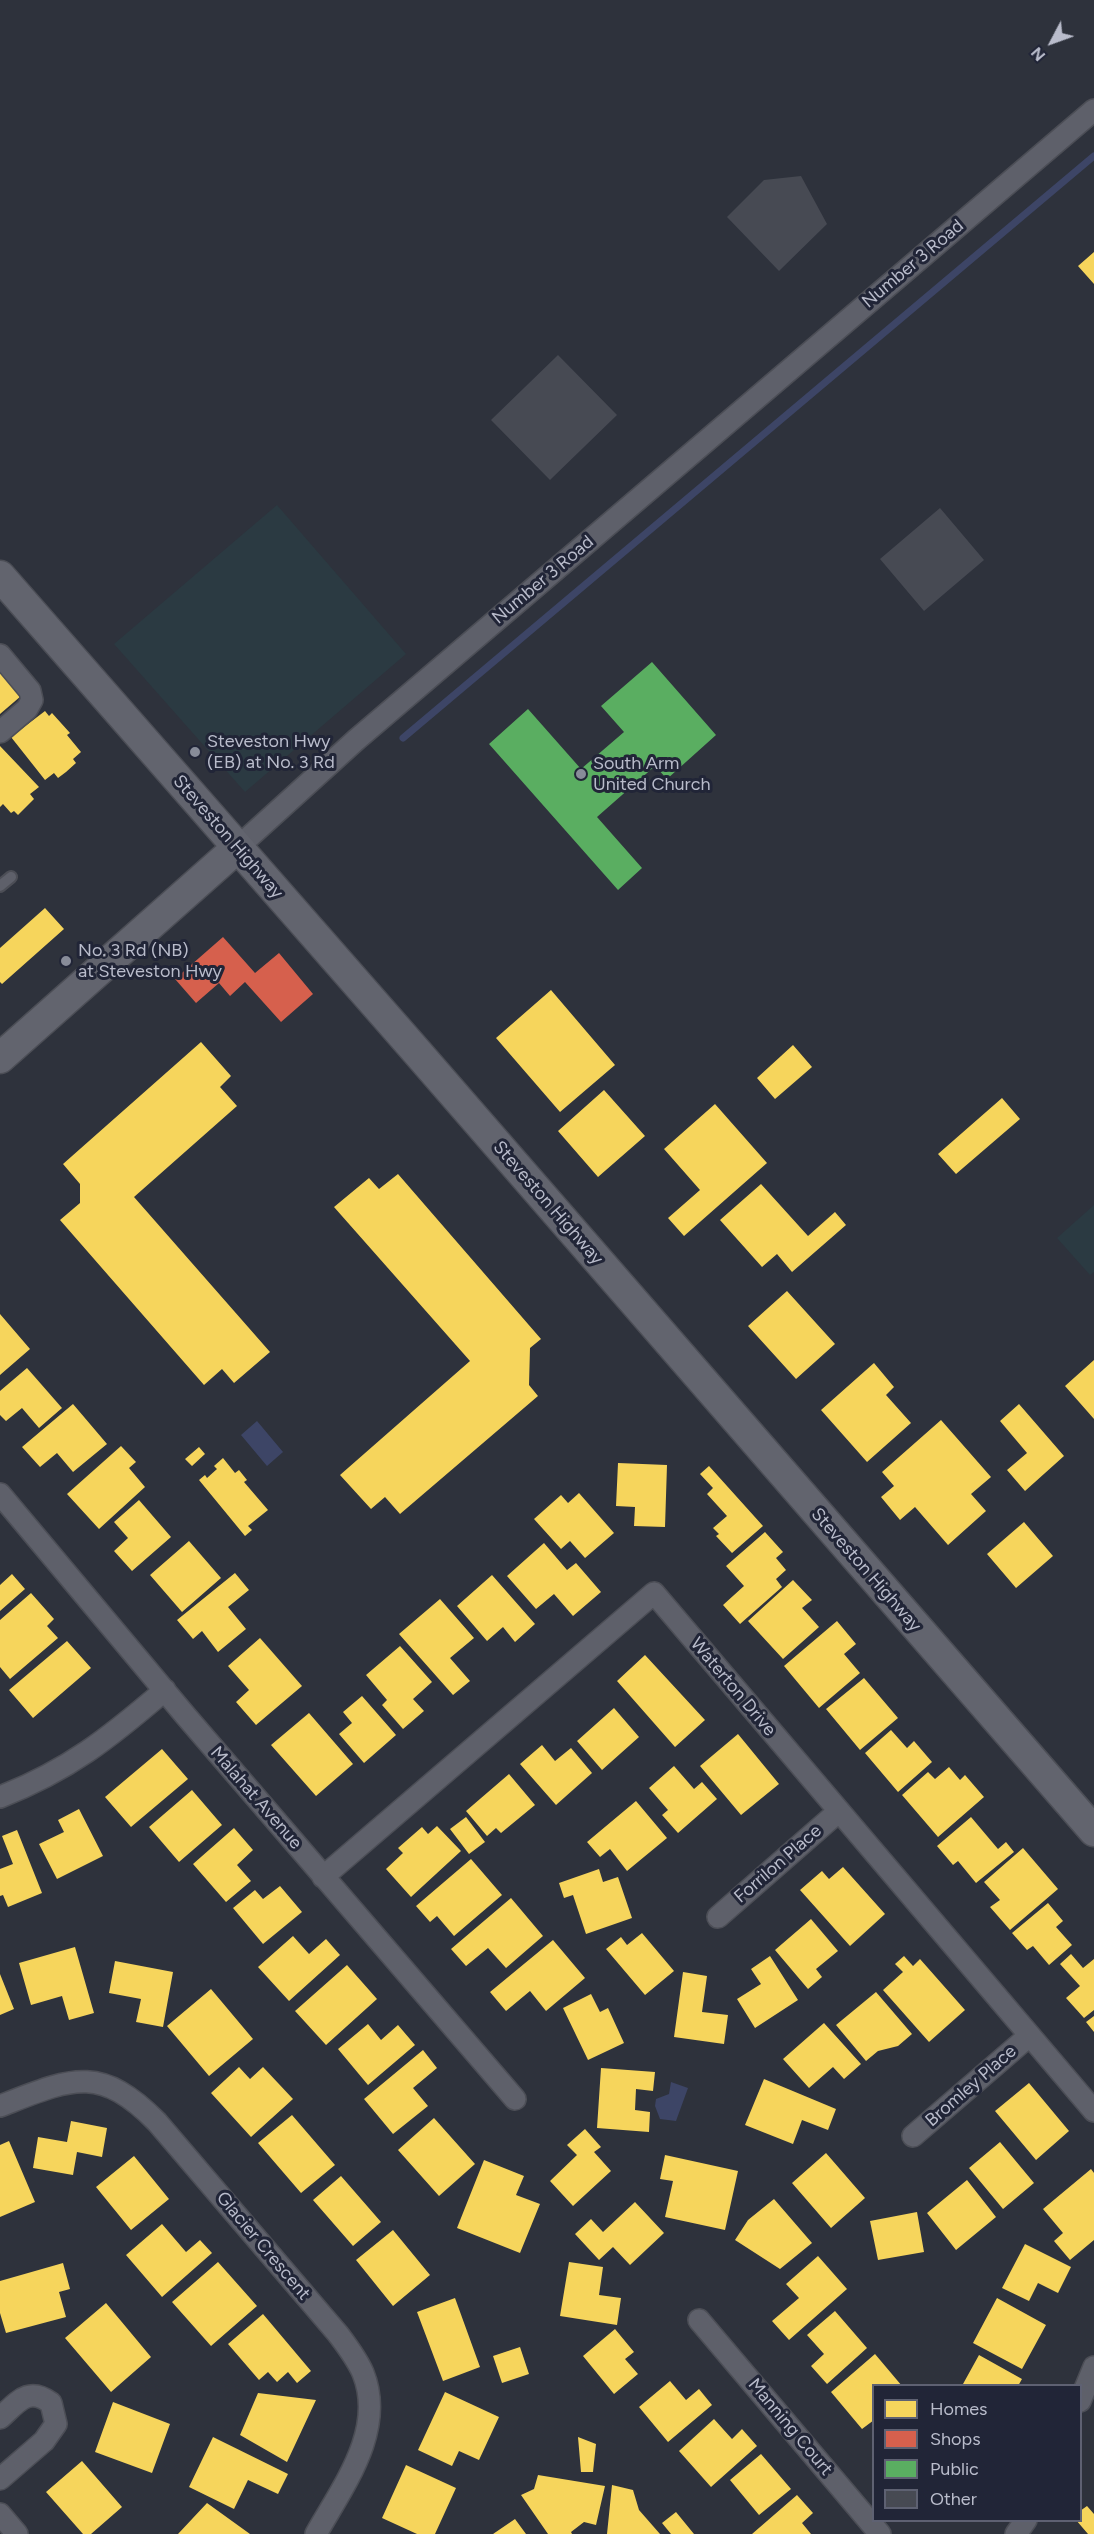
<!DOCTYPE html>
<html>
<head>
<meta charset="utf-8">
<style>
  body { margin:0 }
  #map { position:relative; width:1094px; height:2534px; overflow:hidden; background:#2e323c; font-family:Figtree,sans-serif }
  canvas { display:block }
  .legend { position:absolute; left:872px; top:2384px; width:210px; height:138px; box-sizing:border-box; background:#212537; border:2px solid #5e6172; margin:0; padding:8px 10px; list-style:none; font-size:18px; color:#b9bccb }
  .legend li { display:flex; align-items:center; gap:12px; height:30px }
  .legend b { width:30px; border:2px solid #5e6172 }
  .north { position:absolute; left:1022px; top:12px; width:60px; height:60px; -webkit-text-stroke:4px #212537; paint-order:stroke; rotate:229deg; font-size:16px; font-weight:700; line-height:24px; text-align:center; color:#b9bccb }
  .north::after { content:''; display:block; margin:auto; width:21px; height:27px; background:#b9bccb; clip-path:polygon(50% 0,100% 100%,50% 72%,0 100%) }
</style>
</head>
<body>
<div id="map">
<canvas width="1094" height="2534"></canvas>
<ul class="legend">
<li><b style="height:16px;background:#f6d55c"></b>Homes</li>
<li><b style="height:16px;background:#d6604d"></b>Shops</li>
<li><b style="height:16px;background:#5aae61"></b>Public</li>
<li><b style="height:16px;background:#474a53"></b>Other</li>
</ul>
<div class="north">N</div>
</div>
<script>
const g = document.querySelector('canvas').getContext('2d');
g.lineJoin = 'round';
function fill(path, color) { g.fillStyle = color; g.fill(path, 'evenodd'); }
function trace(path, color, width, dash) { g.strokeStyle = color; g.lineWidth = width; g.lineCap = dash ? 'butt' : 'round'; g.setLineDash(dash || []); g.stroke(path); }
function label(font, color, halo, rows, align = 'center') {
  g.font = font + ' Figtree,sans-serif'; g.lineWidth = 6; g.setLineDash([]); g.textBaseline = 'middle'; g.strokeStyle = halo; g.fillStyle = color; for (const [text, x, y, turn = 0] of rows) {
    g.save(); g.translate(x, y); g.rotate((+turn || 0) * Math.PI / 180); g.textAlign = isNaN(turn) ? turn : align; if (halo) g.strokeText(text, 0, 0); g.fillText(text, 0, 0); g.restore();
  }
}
fill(new Path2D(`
  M277,505l129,149 -161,138 -131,-148z
  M1094,1205v67l-4,3 -33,-37z`), '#2b3a42');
fill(new Path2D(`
  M257,1421l26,31 -16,14 -26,-31z
  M671,2082l17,6 -12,33 -16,-2 -5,-13 1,-7 13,-5z`), '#3d4566');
fill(new Path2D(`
  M1094,252v32l-16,-18z
  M0,671l21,25 -21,18z
  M45,711l4,5 3,-3 18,20 -3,2 14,17 -8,7 3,4 -10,9 -8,6 -4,-5 -9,7 -34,-43z
  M0,746l39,41 -9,7 4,5 -16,16 -4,-4 -3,2 -8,-9 -3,3z
  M45,908l19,21 -62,55 -2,-2v-34z
  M551,990l64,75 -55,47 -64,-74z
  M201,1042l30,34 -11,11 17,19 -103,91 136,155 -36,31 -12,-14 -18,16 -144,-165 20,-17v-19l-17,-20z
  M793,1045l19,22 -37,32 -18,-21z
  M604,1090l41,46 -47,41 -40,-46z
  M1002,1098l18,21 -64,55 -18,-20z
  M715,1104l52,59 -83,73 -16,-18 32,-28 -36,-41z
  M398,1174l143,165 -11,9 -1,37 9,11 -138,118 -15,-17 -14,12 -31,-34 130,-114 -136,-154 35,-29 10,11z
  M761,1184l47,52 27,-24 11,13 -54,47 -15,-18 -15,13 -42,-47z
  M787,1291l48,53 -39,35 -48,-53z
  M0,1314l30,35 -30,26z
  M1094,1360v59l-29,-33z
  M874,1363l20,24 -8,8 25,28 -44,39 -46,-52z
  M27,1368l35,40 -23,20 -17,-20 -16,13 -6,-6v-24z
  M73,1404l34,40 -34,28 -16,-19 -17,14 -18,-20z
  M1019,1404l45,52 -39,35 -18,-21 20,-17 -27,-32z
  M941,1420l50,57 -20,17 15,17 -38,34 -33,-38 -15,13 -19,-23 13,-11 -12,-14z
  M121,1446l15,16 -7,6 16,19 -46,42 -32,-35z
  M199,1447l6,7 -13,12 -7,-7z
  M223,1458l12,15 4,-3 8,10 -3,2 24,28 -20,16 4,4 -7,6 -46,-56 6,-5 2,3 10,-9 -3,-3z
  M618,1463l49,2 -2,62 -31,-1 1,-19 -19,-1z
  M709,1466l54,60 -31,27 -16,-17 3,-2 -6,-6 14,-12 -20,-22 6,-6 -13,-14z
  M579,1493l35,40 -29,25 -15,-17 -9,8 -27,-30 27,-24 7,8z
  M139,1500l32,37 -39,34 -18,-20 14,-13 -14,-16z
  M1024,1522l29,34 -37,32 -29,-34z
  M765,1532l18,20 -7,6 10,12 -10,9 6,8 -42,37 -17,-19 21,-19 -18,-20z
  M189,1541l32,37 -39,34 -32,-37z
  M544,1543l23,27 9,-7 25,29 -28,24 -19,-22 -18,15 -29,-33z
  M235,1573l14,17 -21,17 18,22 -28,23 -16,-21 -9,8 -16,-19z
  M12,1574l13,15 -25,22v-26z
  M492,1575l43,49 -20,18 -12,-15 -16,14 -30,-35z
  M793,1580l19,20 -10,8 17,19 -36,32 -35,-38z
  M31,1593l23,26 -7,7 11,12 -48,41 -10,-12v-47z
  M440,1599l34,39 -24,20 20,23 -17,14 -54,-61z
  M837,1621l19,23 -12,10 16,19 -41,35 -35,-42z
  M260,1638l42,48 -46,39 -20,-23 13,-12 -21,-24z
  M67,1641l24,27 -58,50 -24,-28z
  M400,1646l32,36 -19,17 11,12 -21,18 -21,-24 5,-5 -21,-25z
  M645,1655l60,65 -30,27 -58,-66z
  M864,1678l34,40 -38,32 -34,-41z
  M362,1696l34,39 -32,28 -25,-29 13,-11 -9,-11z
  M614,1708l25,29 -37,33 -25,-29z
  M309,1713l44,51 -37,32 -45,-51z
  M891,1730l16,18 7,-7 18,21 -34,30 -33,-39z
  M738,1734l41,50 -38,31 -41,-49z
  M542,1745l13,16 16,-13 21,25 -36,32 -36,-41z
  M162,1749l26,30 -57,48 -26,-30z
  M674,1766l20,23 8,-7 15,17 -39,34 -16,-18 6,-5 -19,-22z
  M949,1767l11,13 5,-5 19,22 -46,40 -36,-42 26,-23 7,7z
  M509,1774l26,31 -34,28 -5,-5 -9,8 -21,-25z
  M192,1790l30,35 -43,37 -30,-35z
  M636,1801l31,37 -40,33 -17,-22 -10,8 -13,-15z
  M79,1809l24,47 -46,23 -18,-35 25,-12 -6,-12z
  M466,1817l19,25 -16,12 -19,-25z
  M971,1817l27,32 8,-7 8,10 -38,31 -18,-22 -5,4 -16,-19z
  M437,1826l24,25 -50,46 -25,-28 17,-16 -5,-5 24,-21 6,7z
  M234,1828l19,22 -16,15 14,16 -25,21 -33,-38z
  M17,1830l25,63 -34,14 -5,-12 -3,1v-27l13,-5 -11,-28z
  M1023,1848l35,41 -48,41 -20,-23 10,-7 -16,-18z
  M471,1859l31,36 -48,41 -17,-20 -7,6 -14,-16z
  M843,1867l42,47 -35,32 -50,-56 22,-19 7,8z
  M599,1869l4,13 15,-5 14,41 -46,16 -13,-39 -9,3 -5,-15z
  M280,1886l22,26 -39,32 -30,-36 22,-18 8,9z
  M511,1898l32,38 -37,32 -18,-20 -22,18 -15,-17z
  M1048,1903l15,18 -7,6 16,18 -23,20 -16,-19 -6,4 -15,-17z
  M811,1919l27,32 -22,18 6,8 -14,12 -33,-39z
  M642,1933l32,38 -29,24 -39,-46 15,-12 6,8z
  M293,1936l16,18 17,-15 14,16 -51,46 -31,-34z
  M553,1940l32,38 -39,33 -16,-20 -24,20 -16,-19z
  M75,1947l19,66 -25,7 -7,-24 -31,9 -12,-42z
  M1071,1954l12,14 11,-9v51l-10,8 -18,-20 14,-12 -20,-22z
  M770,1956l28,44 -43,28 -18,-29 24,-15 -10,-15z
  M904,1956l9,10 7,-7 45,51 -36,32 -46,-52 20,-18 -8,-8z
  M115,1961l58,11 -10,55 -27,-5 5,-23 -32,-6z
  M347,1965l30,34 -51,46 -31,-34z
  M683,1972l24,4 -5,36 26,3 -4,29 -50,-7z
  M0,1974l14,35 -14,6z
  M211,1989l42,50 -44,37 -42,-50z
  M876,1992l36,42 -14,12 -20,5 -12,10 -30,-36z
  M591,1994l9,18 8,-4 16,35 -36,17 -25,-52z
  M1094,2016v16l-8,-10z
  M824,2023l37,41 -17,15 -11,-12 -24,21 -26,-29z
  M368,2024l13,16 17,-15 17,20 -47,40 -30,-36z
  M423,2050l14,18 -24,20 15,18 -35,28 -29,-35z
  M239,2067l11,12 13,-12 30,32 -42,38 -40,-44z
  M601,2068l54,4 -2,19 -17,-2 -1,21 15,2 -1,20 -52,-4z
  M764,2079l72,30 -8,21 -26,-10 -9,24 -48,-19z
  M1029,2083l40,48 -33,29 -41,-49z
  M292,2115l43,50 -34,28 -43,-50z
  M434,2118l41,46 -36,32 -41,-46z
  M71,2121l36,7 -5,29 -25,-5 -4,23 -40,-7 5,-31 29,5z
  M585,2129l16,18 -7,5 17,19 -38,35 -23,-25 27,-26 -10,-10z
  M9,2141l26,61 -35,15v-72z
  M1000,2142l34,41 -31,26 -34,-41z
  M826,2153l39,45 -34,30 -39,-45z
  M665,2155l73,16 -13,59 -60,-13 8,-36 -13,-2z
  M134,2156l35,43 -38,31 -35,-43z
  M484,2160l40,16 -8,19 24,9 -20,49 -63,-25z
  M1091,2169l3,4v67l-24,20 -16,-19 9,-8 -20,-24z
  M341,2176l40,46 -28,24 -40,-46z
  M967,2180l29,37 -40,33 -29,-37z
  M774,2199l38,44 -32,26 -45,-29 13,-20z
  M635,2202l29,31 -34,32 -17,-18 -14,13 -24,-26 16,-15 12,13z
  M917,2212l7,40 -46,8 -8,-39z
  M162,2224l24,28 14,-12 12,13 -50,44 -36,-42z
  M393,2230l37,45 -37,31 -37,-46z
  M1025,2244l46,23 -13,26 -20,-10 -9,18 -27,-13z
  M818,2256l29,33 -58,51 -17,-19 27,-23 -13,-14z
  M218,2262l39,44 -46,40 -39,-44z
  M569,2262l34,5 -4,28 22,3 -4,27 -57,-9z
  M63,2263l7,26 -11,3 7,25 -60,16 -6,-20v-32z
  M455,2298l25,69 -37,14 -26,-69z
  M997,2298l49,27 -24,44 -49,-26z
  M106,2303l45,54 -40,35 -46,-54z
  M835,2311l32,37 -40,36 -16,-18 13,-12 -17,-19z
  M263,2314l48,57 -14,12 -9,-11 -11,10 -9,-10 -9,8 -31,-36z
  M615,2329l19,23 -9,7 13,15 -24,20 -31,-38z
  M520,2347l9,27 -27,9 -9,-27z
  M875,2354l27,32h-28v34l-12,9 -31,-37z
  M979,2355l43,24 -4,7h-51l-4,-2z
  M670,2381l16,19 13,-11 13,16 -44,37 -29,-35z
  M445,2392l54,25 -20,43 -20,-9 -7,15 -34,-16z
  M258,2393l58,7 -29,62 -47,-27z
  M113,2402l57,22 -18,49 -57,-21z
  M714,2419l18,20 10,-10 15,17 -46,41 -32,-36z
  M213,2437l75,37 -10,20 -30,-14 -14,29 -45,-22z
  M578,2437l18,7 -3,28h-12z
  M761,2454l30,35 -32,26 -29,-35z
  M82,2461l40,46 -31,27h-8l-37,-42z
  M406,2465l50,23 -21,46h-18l-35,-16z
  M538,2475l67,11 -9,39 -12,-3 -13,10 1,2h-24l-27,-39 13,-6z
  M612,2485l21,5 6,20 21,24h-53z
  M797,2495l16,18 -11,10 9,11h-59z
  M207,2503l43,31h-72z
  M1087,2506l7,8v20h-6l-12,-14h4v-9z
  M676,2512l18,22h-23l-9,-11z
  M515,2519l11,15h-33z`), '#f6d55c');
fill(new Path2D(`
  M223,937l32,36 24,-20 34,41 -32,28 -36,-40 -15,14 -11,-13 -23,20 -21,-24z`), '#d6604d');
fill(new Path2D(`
  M652,662l64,73 -49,44 -12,-13 -58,51 45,51 -24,22 -129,-146 39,-35 53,60 43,-37 -23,-26z`), '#5aae61');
trace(new Path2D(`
  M403,738l691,-582`), '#3d4566', 7);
fill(new Path2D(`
  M801,176l26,48 -48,47 -52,-54 37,-37z
  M558,355l59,60 -67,65 -59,-60z
  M940,508l44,52 -60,51 -44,-52z`), '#474a53');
const lane = new Path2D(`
  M0,886l11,-9`);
const street = new Path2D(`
  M0,655l30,36 2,9 -5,9 -27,23
  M237,848l119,-108 738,-630
  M0,1494l185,221 330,384
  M0,1797c69,-27 109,-59 165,-107
  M323,1877l331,-284 440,518
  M718,1917l120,-105
  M0,2106c70,-27 99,-43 157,16l181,212c9,12 19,25 25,39 23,57 -20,113 -47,161
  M913,2136l116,-100
  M699,2320l181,214
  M1080,2401l14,-34
  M0,2418c18,-16 28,-32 51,-15l5,21 -12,17 -44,38
  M0,2514l17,20
  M1016,2534l10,-14`);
const secondary = new Path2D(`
  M0,576l417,476 677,779
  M0,1058l237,-210`);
trace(lane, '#4c4e56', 14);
trace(street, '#4c4e56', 24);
trace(secondary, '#4c4e56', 33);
trace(lane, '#5e606a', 10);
trace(street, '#5e606a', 21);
trace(secondary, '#62646e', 30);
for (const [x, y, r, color] of [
  [195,752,6,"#888c99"],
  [581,774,6,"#888c99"],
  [66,961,6,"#888c99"]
]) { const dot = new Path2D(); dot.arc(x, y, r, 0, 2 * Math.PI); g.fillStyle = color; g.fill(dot); trace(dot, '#212537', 2); }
label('18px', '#b9bccb', '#212537', [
  ["Number 3 Road",913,264,-40],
  ["Number 3 Road",543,580,-40],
  ["Steveston Highway",228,837,49],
  ["Steveston Highway",548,1203,49],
  ["Steveston Highway",866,1570,49],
  ["Waterton Drive",733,1687,50],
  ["Malahat Avenue",256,1798,49],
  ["Forrilon Place",778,1864,-41],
  ["Bromley Place",971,2086,-41],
  ["Glacier Crescent",263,2246,50],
  ["Manning Court",790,2427,50]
]);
label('18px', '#b9bccb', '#212537', [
  ["Steveston Hwy",207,742],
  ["(EB) at No. 3 Rd",207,763],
  ["South Arm",593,764],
  ["United Church",593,785],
  ["No. 3 Rd (NB)",78,951],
  ["at Steveston Hwy",78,972]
], 'left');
</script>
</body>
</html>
